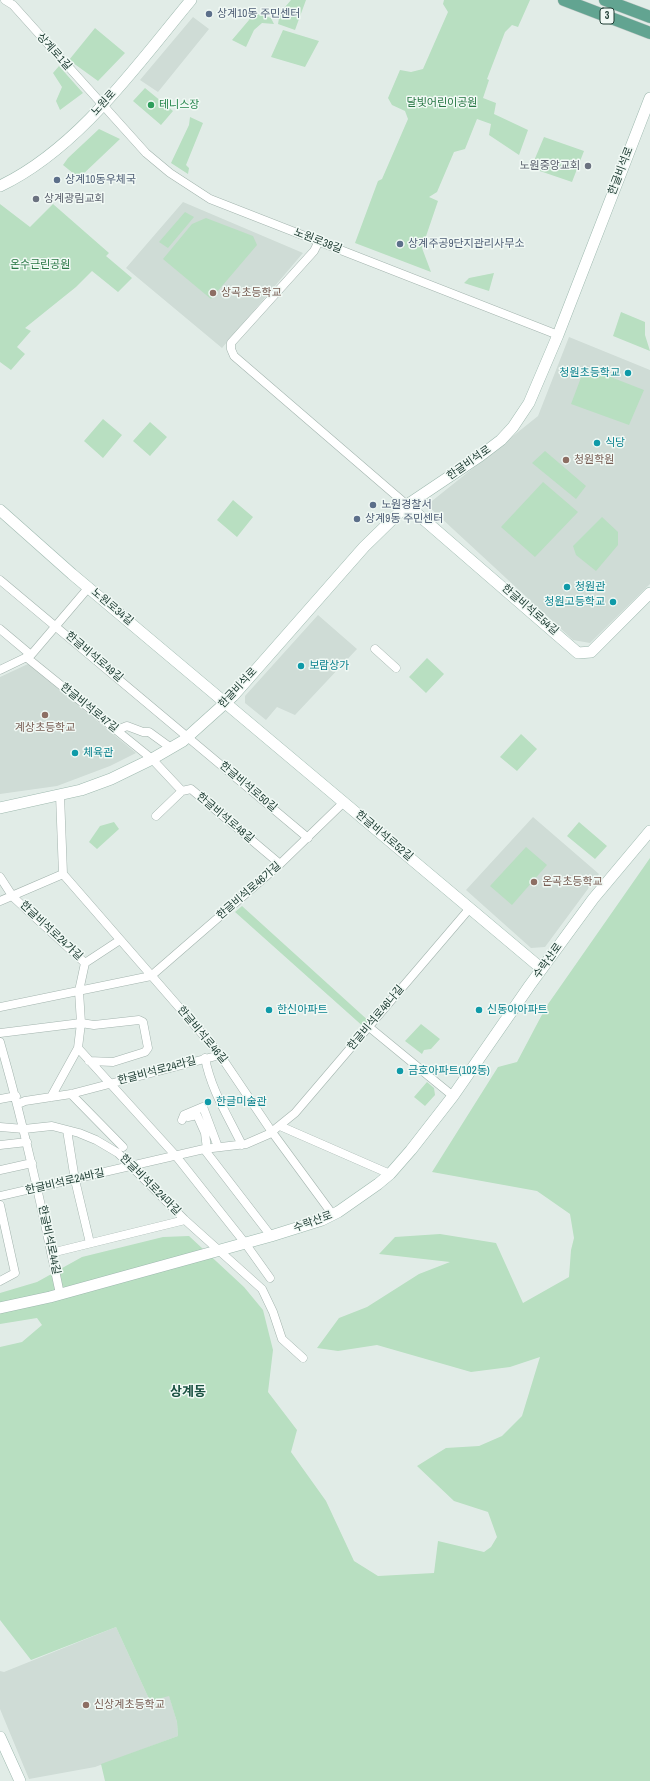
<!DOCTYPE html>
<html>
<head>
<meta charset="utf-8">
<style>
  body { margin:0 }
  canvas { display:block; background:#e1ece7 }
</style>
</head>
<body>
<canvas width="650" height="1781"></canvas>
<script>
const g = document.querySelector('canvas').getContext('2d');
g.lineJoin = 'round';
function fill(path, color) { g.fillStyle = color; g.fill(path, 'evenodd'); }
function trace(path, color, width, dash) { g.strokeStyle = color; g.lineWidth = width; g.lineCap = dash ? 'butt' : 'round'; g.setLineDash(dash || []); g.stroke(path); }
function label(font, color, halo, rows, align = 'center') {
  g.font = font + ' "Archivo Narrow","Noto Sans KR",sans-serif'; g.lineWidth = 3; g.setLineDash([]); g.textBaseline = 'middle'; g.strokeStyle = halo; g.fillStyle = color; for (const [text, x, y, turn = 0] of rows) {
    g.save(); g.translate(x, y); g.rotate((+turn || 0) * Math.PI / 180); g.textAlign = isNaN(turn) ? turn : align; if (halo) g.strokeText(text, 0, 0); g.fillText(text, 0, 0); g.restore();
  }
}
fill(new Path2D(`
  M193,17l16,12 -51,63 -18,-12z
  M183,202l120,51 -81,95 -96,-80z
  M569,337l81,33v214l-60,59 -17,-3 -146,-135 111,-89z
  M318,615l39,34 -62,66 -18,-8 -11,13 -21,-17v-7z
  M28,664l108,89 -26,13 -53,20 -57,8v-117z
  M533,817l66,57 -54,73 -14,1 -65,-58z
  M116,1627l34,74 19,-6 8,27 1,14 -83,31 -66,12 -29,-70v-38l4,1z`), '#cfdcd6');
fill(new Path2D(`
  M291,0h15l-11,30 -17,-6 2,-11z
  M444,0h86l-12,27 -6,-2 -7,7 -18,47 2,1 -6,18 13,5 -2,11 34,16 -9,25 -30,-20 2,-11 -14,-5 -12,30 -11,3 -17,40 -8,5 9,4 -16,47 9,24 -76,-29 23,-62 4,-2 26,-60 -3,-8 -13,-6 -4,-7 12,-28 11,2 12,-3 25,-57 -5,-8z
  M253,12l18,6 3,6 -12,-1 -8,7 -8,17 -14,-7 17,-20z
  M95,28l30,25 -27,28 -29,-21z
  M283,30l36,11 -14,26 -34,-10z
  M59,66l24,27 -23,17 -4,-9 6,-14 -9,-14z
  M145,88l28,23 -12,14 -28,-24z
  M190,117l13,6 -17,42 3,3 -1,6 -17,-11 18,-38z
  M99,129l21,10 -41,39 -16,-13 5,-7z
  M544,137l40,14 -12,31 -41,-14z
  M0,204l30,23 23,-23 56,49 -3,3 26,22 -14,14 -26,-21 -16,16 -51,41 6,3 -14,16 8,7 -14,16 -11,-8z
  M185,212l9,5 -26,31 -9,-6z
  M206,218l47,18 4,9 -46,54 -48,-40 29,-35z
  M494,273l-5,18 -25,-8 5,-5z
  M621,312l24,10v13l5,16 -37,-15z
  M585,367l59,23 -15,35 -58,-21z
  M103,419l19,16 -19,23 -19,-17z
  M150,422l17,15 -17,19 -17,-15z
  M545,451l41,35 -10,13 -44,-36z
  M543,482l35,30 -43,45 -34,-30z
  M233,500l20,17 -16,20 -20,-17z
  M602,517l16,15v13l-22,26 -20,-16 -3,-9z
  M427,658l17,16 -18,19 -17,-16z
  M521,734l16,15 -20,22 -17,-14z
  M114,822l5,7 -22,20 -8,-7 11,-16z
  M579,822l28,24 -12,13 -28,-23z
  M526,847l21,18 -35,40 -22,-19z
  M650,858v923h-545l-4,-17 77,-28 -1,-14 -8,-26 -19,5 -34,-74 -85,33 -31,-40v-273l22,-5 20,-17 -5,-7 -37,6v-31l37,-11 45,-25 81,-20 26,-1 55,51 19,23 10,40 -5,42 29,38 -6,22 35,49 28,60 24,15 56,-3 4,-32 46,11 7,-5 6,-10 -9,-25 -34,-11 -37,-35 29,-18 33,-2 23,-10 20,-20 18,-59 -30,10 -39,5 -94,-27 -39,6 -21,-3 22,-30 28,-11 52,-33 31,-12 -71,-8 16,-17 45,-3 56,9 27,60 46,-26 2,-27 3,-12 -4,-24 -33,-23 -105,-19 66,-105 19,-5 29,-55z
  M242,906l129,117 -5,6 -131,-117z
  M421,1024l19,15 -9,10 -7,1 -2,4 -17,-13z
  M427,1082l7,6 1,7 -10,11 -11,-9z`), '#b8dfc1');
const street = new Path2D(`
  M5,0l8,5 133,148 24,20 40,26 348,136
  M319,241l-5,10 -83,92v6l3,7 173,149
  M0,580l308,258
  M0,629l31,26
  M375,649l21,19
  M26,657l126,102 30,32 9,-2 89,75
  M0,670l31,-15 58,-68
  M117,730l10,-4 16,6h6l22,16
  M60,795l3,79 155,178 54,80 61,83
  M156,816l26,-25
  M0,877l13,20 72,66 -6,28 2,32 -3,25 98,108 69,87 25,35
  M0,901l63,-27
  M85,963l35,-23
  M0,1007l151,-31 129,-112 64,-62
  M369,1027l84,69
  M0,1033l81,-10 13,2 45,-5 4,2 5,26 -3,4 -32,10 -24,-1
  M0,1042c24,83 42,167 60,252
  M205,1058c6,32 23,58 37,87
  M71,1094l52,53
  M51,1097l27,-49
  M0,1099l16,-3
  M18,1104l7,-3 46,-7 149,-39
  M188,1117l9,-2 8,18 2,16
  M182,1120l2,-5 19,-8 15,40
  M280,1126l110,48
  M0,1127l24,2 28,-3 27,7 17,7 22,13 67,67 77,69 11,23 9,27 21,19
  M67,1130l8,50 15,63
  M0,1145l27,-3
  M204,1149l67,87
  M0,1170l32,-7
  M0,1196l204,-47 42,-5 23,-10 26,-21 175,-205
  M0,1205l15,68 -15,8
  M51,1253l134,-33`);
const secondary = new Path2D(`
  M0,186c78,-37 137,-121 191,-186
  M407,505l171,148 13,-1 59,-59
  M0,510l72,64 470,395
  M0,808l81,-18 30,-11 41,-20 31,-18 50,-45 131,-149 43,-42 73,-49 21,-16 12,-13 16,-24 29,-68 92,-237
  M0,1308l50,-11 221,-61 51,-16 16,-8 40,-28 12,-10 21,-24 42,-54 77,-111 63,-86 57,-68
  M0,1737l20,44`);
const primary = new Path2D(`
  M564,0l86,33
  M605,0l45,17`);
trace(street, '#a3b4ae', 9);
trace(secondary, '#9eb9af', 12);
trace(primary, '#c1c9c6', 13);
trace(street, '#fff', 8);
trace(secondary, '#fff', 11);
trace(primary, '#62a491', 12);
for (const [x, y, r, color] of [
  [209,14,4,"#5c6f8a"],
  [151,105,4,"#2e9e5b"],
  [588,166,4,"#6b7280"],
  [57,180,4,"#5c6f8a"],
  [36,199,4,"#6b7280"],
  [400,244,4,"#5c6f8a"],
  [213,293,4,"#8d6e63"],
  [628,373,4,"#0f9aa8"],
  [597,443,4,"#0f9aa8"],
  [566,460,4,"#8d6e63"],
  [373,505,4,"#5c6f8a"],
  [357,519,4,"#5c6f8a"],
  [567,587,4,"#0f9aa8"],
  [613,602,4,"#0f9aa8"],
  [301,666,4,"#0f9aa8"],
  [45,715,4,"#8d6e63"],
  [75,753,4,"#0f9aa8"],
  [534,882,4,"#8d6e63"],
  [269,1010,4,"#0f9aa8"],
  [479,1010,4,"#0f9aa8"],
  [400,1071,4,"#0f9aa8"],
  [208,1102,4,"#0f9aa8"],
  [86,1705,4,"#8d6e63"]
]) { const dot = new Path2D(); dot.arc(x, y, r, 0, 2 * Math.PI); g.fillStyle = color; g.fill(dot); trace(dot, '#f1f9f5', 1.5); }
for (const [x, y, w] of [
  [607,16,14]
]) { const box = new Path2D(); box.roundRect(x - w / 2, y - 8, w, 16, 3); g.fillStyle = '#f1f9f5'; g.fill(box); trace(box, '#203e35', 1); }
label('bold 10px', '#203e35', null, [
  ["3",607,16]
]);
label('11px', '#4e5e75', '#f1f9f5', [
  ["상계10동 주민센터",217,14],
  ["상계10동우체국",65,180],
  ["상계주공9단지관리사무소",408,244],
  ["노원경찰서",381,505],
  ["상계9동 주민센터",365,519]
], 'left');
label('11px', '#203e35', '#f1f9f5', [
  ["상계로1길",54,52,48],
  ["노원로",104,103,-48],
  ["한글비석로",621,171,-69],
  ["노원로38길",318,241,21],
  ["한글비석로",469,463,-35],
  ["노원로34길",112,607,40],
  ["한글비석로54길",530,610,41],
  ["한글비석로49길",94,657,40],
  ["한글비석로",238,688,-47],
  ["한글비석로47길",89,708,39],
  ["한글비석로50길",248,787,40],
  ["한글비석로48길",225,818,40],
  ["한글비석로52길",384,836,40],
  ["한글비석로46가길",249,891,-41],
  ["한글비석로24가길",51,931,43],
  ["수락산로",548,961,-54],
  ["한글비석로46나길",376,1018,-50],
  ["한글비석로46길",202,1035,50],
  ["한글비석로24라길",157,1071,-15],
  ["한글비석로24바길",65,1182,-13],
  ["한글비석로24마길",150,1185,45],
  ["수락산로",313,1222,-20],
  ["한글비석로44길",49,1240,78]
]);
label('11px', '#287744', '#f1f9f5', [
  ["달빛어린이공원",442,103],
  ["온수근린공원",40,265]
]);
label('11px', '#27864d', '#f1f9f5', [
  ["테니스장",159,105]
], 'left');
label('11px', '#5b616d', '#f1f9f5', [
  ["노원중앙교회",580,166],
  ["상계광림교회",44,199,"left"]
], 'right');
label('11px', '#785e54', '#f1f9f5', [
  ["상곡초등학교",221,293],
  ["청원학원",574,460],
  ["계상초등학교",45,728,"center"],
  ["온곡초등학교",542,882],
  ["신상계초등학교",94,1705]
], 'left');
label('11px', '#0d838f', '#f1f9f5', [
  ["청원초등학교",620,373,"right"],
  ["식당",605,443],
  ["청원관",575,587],
  ["청원고등학교",605,602,"right"],
  ["보람상가",309,666],
  ["체육관",83,753],
  ["한신아파트",277,1010],
  ["신동아아파트",487,1010],
  ["금호아파트(102동)",408,1071],
  ["한글미술관",216,1102]
], 'left');
label('bold 13px', '#1b5142', '#f1f9f5', [
  ["상계동",188,1393]
]);
</script>
</body>
</html>
